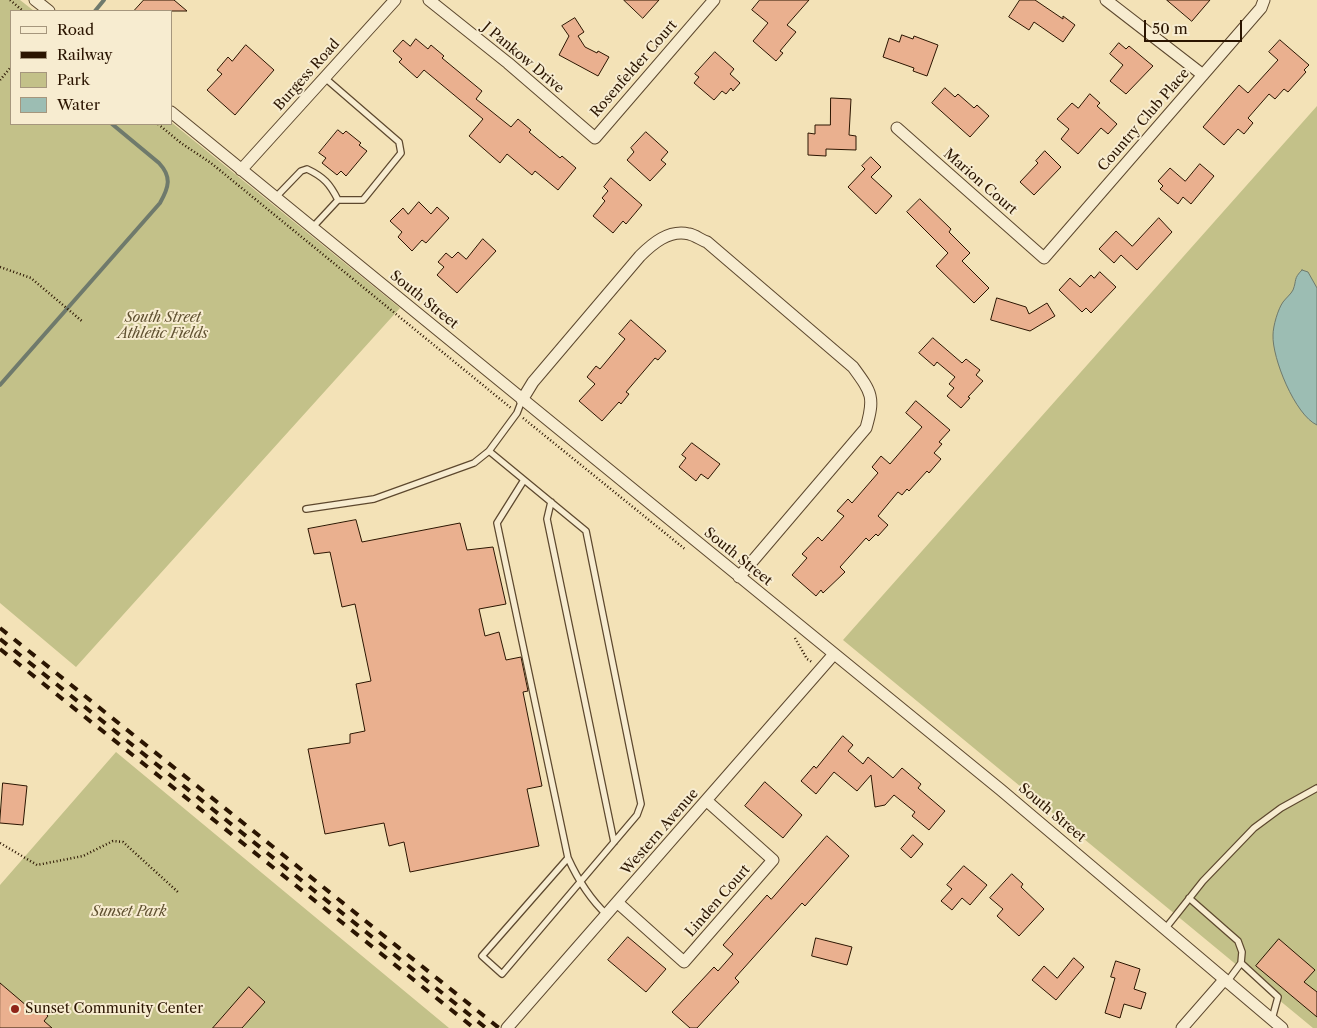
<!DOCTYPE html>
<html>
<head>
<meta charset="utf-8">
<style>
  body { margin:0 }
  #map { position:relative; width:1317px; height:1028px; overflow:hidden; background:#f3e2b7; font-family:"Libre Caslon Text",serif }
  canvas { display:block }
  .legend { position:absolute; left:10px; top:10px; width:162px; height:115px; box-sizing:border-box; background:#f7ecd0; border:1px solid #a5967d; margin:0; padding:6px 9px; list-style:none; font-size:15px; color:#2b1501 }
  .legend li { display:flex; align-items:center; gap:10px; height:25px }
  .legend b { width:25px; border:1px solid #a5967d }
  .scale { position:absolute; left:1144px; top:20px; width:98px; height:22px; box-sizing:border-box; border:2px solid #2b1501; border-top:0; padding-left:6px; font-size:15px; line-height:18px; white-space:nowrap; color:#2b1501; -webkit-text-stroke:4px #f7ecd0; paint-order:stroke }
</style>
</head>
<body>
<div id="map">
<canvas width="1317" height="1028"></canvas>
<ul class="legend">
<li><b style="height:6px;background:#f7ecd0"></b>Road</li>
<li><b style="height:6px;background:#2b1501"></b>Railway</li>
<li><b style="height:14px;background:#c3c189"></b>Park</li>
<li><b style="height:14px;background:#9cbdb3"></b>Water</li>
</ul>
<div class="scale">50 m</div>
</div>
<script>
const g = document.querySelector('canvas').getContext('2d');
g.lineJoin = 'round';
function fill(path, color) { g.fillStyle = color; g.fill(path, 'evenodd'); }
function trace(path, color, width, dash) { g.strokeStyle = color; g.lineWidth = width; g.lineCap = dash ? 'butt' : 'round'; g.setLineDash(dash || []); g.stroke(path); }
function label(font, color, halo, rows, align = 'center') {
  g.font = font + ' "Libre Caslon Text",serif'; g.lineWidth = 4; g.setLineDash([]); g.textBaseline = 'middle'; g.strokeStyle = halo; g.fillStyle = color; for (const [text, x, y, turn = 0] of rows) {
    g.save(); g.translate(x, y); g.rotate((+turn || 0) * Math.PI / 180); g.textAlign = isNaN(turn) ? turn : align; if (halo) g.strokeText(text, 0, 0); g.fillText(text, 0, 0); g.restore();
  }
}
fill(new Path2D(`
  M0,0h20l14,11h-23v113h160v-2l229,186 -324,359 -76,-64z
  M1317,106v922h-4l-470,-388z
  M116,752l333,276h-449v-143z`), '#c3c189');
const water = new Path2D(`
  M1302,270l6,2 9,16v137c-22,-10 -45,-67 -44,-90 0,-9 5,-26 10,-33 3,-4 8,-8 10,-12 4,-10 0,-11 9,-20z`);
fill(water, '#9cbdb3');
trace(water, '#6f7a6c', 1);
trace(new Path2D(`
  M95,11l9,-11
  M0,385l160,-182c9,-16 12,-26 -1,-40l-47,-39`), '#6f7a6c', 4);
const building = new Path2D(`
  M144,0h30l13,11h-53z
  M624,0h35l-16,18z
  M760,0h49l-22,25 9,7 -16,19 3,2 -7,8 -23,-20 15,-18 -16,-13z
  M1020,0h15l28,19v-3l12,9 -12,17 -29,-20 -5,8 -20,-13z
  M1167,0h43l-18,21z
  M575,18l9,14 -6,4 7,11 12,6 1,-2 11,6 -11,19 -39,-21 10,-19 -7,-10z
  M902,35l11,4 1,-3 24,9 -11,31 -14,-5 1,-3 -31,-11 6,-19 10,4z
  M416,39l12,10 3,-4 13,11 -2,2 40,33 -6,8 35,28 7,-8 13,11 -2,2 31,26 2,-2 14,12 -18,22 -23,-19 -3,4 -25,-21 -7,9 -31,-27 14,-17 -59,-49 -7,8 -18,-16 3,-3 -9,-8 10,-11 7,6z
  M1280,40l29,25 -5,5 2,2 -18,20 -4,-3 -9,10 -6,-5 -21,24 5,5 -9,11 -6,-5 -14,16 -21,-18 36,-42 9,8 30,-33 -9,-8z
  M1119,43l7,6 3,-3 24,20 -27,28 -16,-13 13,-16 -13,-11z
  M246,45l28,25 -39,45 -28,-25 15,-16 -5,-4 11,-13 4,4z
  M715,52l19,17 -4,5 10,9 -7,8 -2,-3 -5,6 -4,-3 -8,9 -20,-17 5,-6 -4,-3z
  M945,88l10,9 3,-3 16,14 3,-3 12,11 -19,21 -38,-34z
  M1090,94l10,9 -3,3 20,18 -9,10 -7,-6 -23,26 -17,-15 8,-10 -12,-10 15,-16 6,5z
  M831,98l20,1 -2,36 7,1v14l-30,-1v7l-18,-1v-22l7,1v-9h15z
  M338,130l5,4 3,-3 15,12 -2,2 8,6 -21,25 -5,-5 -4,4 -15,-12 4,-5 -7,-5z
  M646,132l22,20 -7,8 5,4 -16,17 -23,-21 7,-8 -3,-4z
  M1045,151l16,16 -27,28 -14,-13 18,-19 -2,-2z
  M871,157l10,10 -10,10 21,19 -16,18 -28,-27 17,-18 -3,-3z
  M1200,164l14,12 -23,28 -8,-7 -5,7 -18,-15 3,-3 -5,-5 12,-13 15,13z
  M611,178l31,27 -16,19 -3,-3 -10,12 -20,-17 12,-15 -3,-3 6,-7 -4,-4z
  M920,199l31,30 -2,3 21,21 -8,8 27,27 -15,15 -38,-37 12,-13 -41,-41z
  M419,202l12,12 6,-7 12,11 -23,25 -4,-3 -10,11 -14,-14 4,-5 -12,-11 13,-13 5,6z
  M1159,218l13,14 -35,38 -16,-15 -7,8 -15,-14 17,-18 16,15z
  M483,239l13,12 -39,42 -20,-18 7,-8 -6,-5 8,-9 6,5 6,-6 8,7z
  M1100,272l16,15 -25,26 -5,-5 -4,4 -23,-22 11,-12 10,9 11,-12 3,3z
  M997,298l29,9 3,7 18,-11 8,13 -25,15 -39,-11z
  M631,320l35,31 -8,9 -3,-2 -29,34 3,2 -8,10 -2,-2 -17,19 -23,-20 16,-17 -8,-7 9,-11 4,3 25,-30 -6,-5z
  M933,338l29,25 4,-4 14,11 -4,5 7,6 -15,16 2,1 -9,10 -14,-12 7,-8 -5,-4 6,-7 -18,-15 -3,4 -15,-13z
  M916,401l34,29 -11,12 3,2 -8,9 7,6 -12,14 -2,-2 -18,20 -2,-2 -5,6 -4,-3 -20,24 10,9 -10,11 -2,-2 -7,7 -3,-3 -26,29 5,5 -22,21 -2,-3 -5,6 -24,-21 15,-17 -5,-4 16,-17 4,4 22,-25 -7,-5 11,-12 4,4 26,-30 -6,-6 9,-11 9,8 32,-37 -16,-14z
  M692,443l28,21 -12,15 -7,-5 -5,7 -17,-14 7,-9 -4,-3z
  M356,520l6,22 98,-19 7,27 26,-3 13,57 -27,5 6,27 14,-4 7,28 15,-3 7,34 -5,1 19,94 -15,3 12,57 -129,26 -6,-30 -15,4 -5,-23 -59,11 -17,-85 42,-6v-9l15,-3 -9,-47 15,-3 -16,-77 -13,3 -12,-55 -16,2 -6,-25z
  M843,736l10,9 -5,6 15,13 5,-7 25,21 9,-10 19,16 -3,4 27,23 -16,19 -17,-14 3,-4 -21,-17 -9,10 -10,2 -4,-32 -14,16 -23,-19 -18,22 -15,-13 13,-15 2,2z
  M765,782l37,33 -19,23 -38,-32z
  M3,783l24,3 -4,39 -23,-2z
  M913,835l10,9 -12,14 -10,-9z
  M827,836l22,20 -44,50 -3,-3 -67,75 4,4 -42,46h-7l-18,-16 42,-45 4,4 15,-17 -10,-9 44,-50 4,4z
  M964,866l23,19 -17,20 -8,-7 -10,12 -11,-9 11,-12 -5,-4z
  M1012,874l11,10 -2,3 23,22 -25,27 -22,-20 6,-7 -13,-11z
  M628,937l38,32 -20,23 -38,-32z
  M816,938l36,9 -5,18 -35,-9z
  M1279,939l36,31 -11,12 13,10v25l-61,-51z
  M1074,958l10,9 -28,33 -24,-20 12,-14 13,12z
  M1116,961l24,8 -6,20 12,4 -5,16 -17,-5 -4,14 -15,-5 10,-35 -4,-1z
  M0,983l34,29 4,-5 10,9 -4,5 8,7h-52z
  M249,987l16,15 -23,26h-29z`);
fill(building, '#eab08f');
trace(building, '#2b1501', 1);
const lane = new Path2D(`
  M275,198l26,-27 6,-2c17,8 23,15 31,31
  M312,228l26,-28h25l38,-47 -2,-11 -74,-64
  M489,451l97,80 55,273 -4,11 -135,159 -20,-18 86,-98
  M524,480l-27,43 71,335c10,22 21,40 39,57
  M551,502l-4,17 67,323
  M306,509l68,-10 100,-36 15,-12 28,-38 5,-13
  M1189,898l49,43 4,11 -1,11 37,34 -6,22
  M1165,929l38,-48 51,-53 27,-20 36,-20
  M1227,982l14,-19`);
const street = new Path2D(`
  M35,0l14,11
  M429,0l79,63 87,75 119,-138
  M1106,0l97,75
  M171,112l830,678 281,238
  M897,128l147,130 217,-250 3,-8
  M241,170l154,-170
  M522,400l11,-18 107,-126c12,-12 29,-27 49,-22 6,1 12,6 18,8l146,125c19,26 22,30 13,61l-127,149
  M618,903l66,59 89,-102 -66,-59
  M507,1028l327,-374
  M1182,1028l42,-48`);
trace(lane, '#5d482e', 8);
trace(street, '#5d482e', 13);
trace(new Path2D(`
  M10,0l13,11
  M0,80l11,-13
  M158,124l23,19 30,20 300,245
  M0,267l31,11 52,44
  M523,418l163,132
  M795,638l12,21 5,3
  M0,843l37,22 46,-9 30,-15 10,1 56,51`), '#2b1501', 2.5, [1, 2.5]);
trace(lane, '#f7ecd0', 5.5);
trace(street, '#f7ecd0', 11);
trace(new Path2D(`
  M0,628l499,400
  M0,639l486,389
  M0,649l474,379`), '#2b1501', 4, [9, 9]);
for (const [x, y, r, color] of [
  [15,1009,5,"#8f2418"]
]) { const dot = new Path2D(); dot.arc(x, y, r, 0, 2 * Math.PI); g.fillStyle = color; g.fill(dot); trace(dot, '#f7ecd0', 2); }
label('14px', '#2b1501', '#f7ecd0', [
  ["J Pankow Drive",523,58,40],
  ["Rosenfelder Court",634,69,-49],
  ["Burgess Road",307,75,-48],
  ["Country Club Place",1144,120,-49],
  ["Marion Court",980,182,41],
  ["South Street",424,300,39],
  ["South Street",738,557,39],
  ["South Street",1052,813,40],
  ["Western Avenue",660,832,-49],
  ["Linden Court",718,901,-49]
]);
label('italic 14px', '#605131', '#f7ecd0', [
  ["South Street",163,318],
  ["Athletic Fields",163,334],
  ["Sunset Park",129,912]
]);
label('14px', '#2b1501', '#f7ecd0', [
  ["Sunset Community Center",25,1009]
], 'left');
</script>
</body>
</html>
